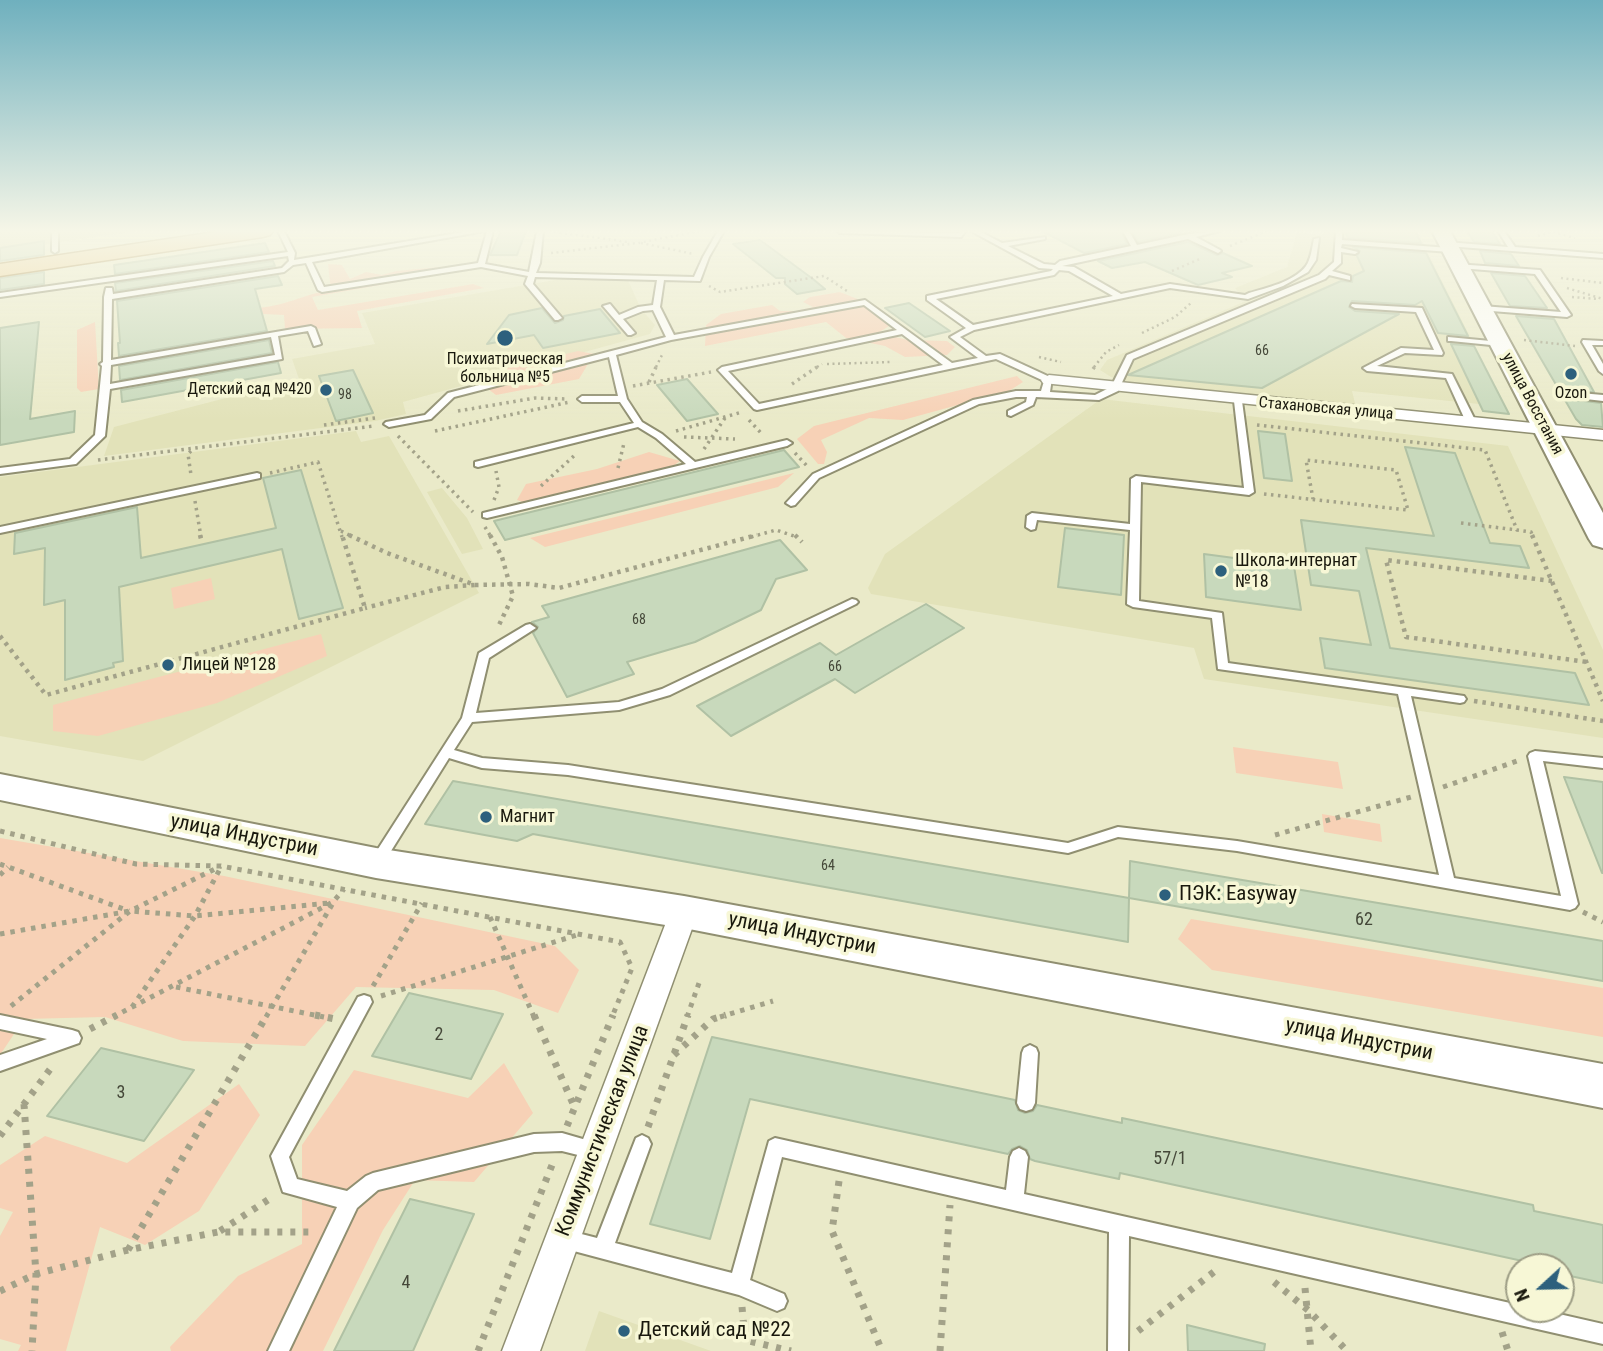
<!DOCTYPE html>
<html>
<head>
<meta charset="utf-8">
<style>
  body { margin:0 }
  #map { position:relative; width:1603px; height:1351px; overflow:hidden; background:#eaeac9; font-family:"Roboto Condensed",sans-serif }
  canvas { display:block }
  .north { position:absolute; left:1505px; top:1253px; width:70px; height:70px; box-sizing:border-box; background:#f7f7d6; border:2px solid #9e9e86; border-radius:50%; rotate:248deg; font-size:19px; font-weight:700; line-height:28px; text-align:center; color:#19180d }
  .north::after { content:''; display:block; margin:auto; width:24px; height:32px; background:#2d607d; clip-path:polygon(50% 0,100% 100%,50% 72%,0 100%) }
</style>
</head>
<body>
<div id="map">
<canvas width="1603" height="1351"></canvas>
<div class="north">N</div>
</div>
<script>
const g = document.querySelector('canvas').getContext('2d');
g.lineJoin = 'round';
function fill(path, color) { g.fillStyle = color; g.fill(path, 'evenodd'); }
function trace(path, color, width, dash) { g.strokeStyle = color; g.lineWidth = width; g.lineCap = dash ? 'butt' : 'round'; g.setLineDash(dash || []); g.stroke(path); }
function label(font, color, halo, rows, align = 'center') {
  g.font = font + ' "Roboto Condensed",sans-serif'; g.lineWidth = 7; g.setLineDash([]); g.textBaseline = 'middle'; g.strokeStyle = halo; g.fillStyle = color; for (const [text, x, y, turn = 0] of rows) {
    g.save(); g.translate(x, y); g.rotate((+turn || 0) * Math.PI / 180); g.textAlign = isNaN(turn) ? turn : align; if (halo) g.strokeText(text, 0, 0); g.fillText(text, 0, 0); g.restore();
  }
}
fill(new Path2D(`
  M0,231h137l-137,20z
  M1324,231h93l92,183 -26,-3 -4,-7 -127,-13 4,16 -225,-24 -20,-6 -11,-7 7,-10 139,-59 -11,-13 52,-21 10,-35 25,3z
  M561,279l67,1 13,29 14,16 -5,9 -247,68 3,12 -31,7 -271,35 10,-29 185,-48 -7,-20 83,-15 -13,-31z
  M1101,399l407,47 95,204v88l-399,-59 -10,-31 -323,-54 -3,-6 17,-34z
  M356,431l5,11 28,-6 90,157 -336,168 -143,-25v-259z
  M442,488l25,30 16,31 -21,5 -35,-62z
  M599,1311l112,40h-126z`), '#e2e2b9');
fill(new Path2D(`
  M328,264l14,1 8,14 16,-7 16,3 14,-4 56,-5 25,2 -165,29 6,13 155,-26 11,4 -127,23 5,17 -77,1 -1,-14 -20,-1 -139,23 105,-35 30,-2 -4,8c27,-1 48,-14 75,-18z
  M840,292l40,16 9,18 -11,7 30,7 39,1 8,6 -8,8 -42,2 -20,-11 -39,-8 -20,-16 -121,24 1,-21 15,-11 51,-9 8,6h18l15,-4 -10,-5 7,-5z
  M95,322l4,67 -18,3 -4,-4v-58z
  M578,351l16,3 -15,25 -83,16 -8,-6 11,-19z
  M1017,376l6,6 -14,9 -106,29 -34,-2 -48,22 6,12 -3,12h-6l-21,-25 17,-13z
  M649,452l31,9 -21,15 -123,31 -19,-7 9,-16 71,-15z
  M794,473l-16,14 -233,60 -15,-9z
  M211,578l4,21 -41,10 -3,-21z
  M321,634l6,22 -110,47 -119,33 -45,-5v-26z
  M1233,747l105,15 5,27 -107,-16z
  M1322,814l58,10 2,18 -58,-10z
  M0,838l224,38 331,70 24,24 -21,43 -64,-23 -138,-3 -51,59 -122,-5 -78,-24 -81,2 -24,36z
  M1191,919l412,69v49l-391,-67 -34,-31z
  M504,1063l29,50 -59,69 -59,-2 -32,50 -60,121h-152l-1,-4 68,-71 64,-32v-99l52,-75 114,28z
  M239,1084l21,31 -61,96 -54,34 -45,-18 -34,124h-48l3,-6 -21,-6v-103l13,-24 -13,-4v-43l45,-29 82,27z`), '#f7d1b6');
const building = new Path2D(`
  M501,231h25l-9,24h-27z
  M1042,231h79l6,13 -43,9z
  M1132,231h43l5,2 -42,9z
  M1345,231h70l6,12 -73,-5z
  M1467,231h25l8,13 -26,-2z
  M760,240l53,39 12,10 -28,5 -12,-10v-6h-9l-43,-34z
  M44,241v14l-44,6v-13z
  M1188,242l29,13 6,-2 29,13 -30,7 10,4 -34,8 -53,-23 -33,6 -14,-7z
  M265,243l4,9 -154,22 -1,-9z
  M1353,247l73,6 42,83 -30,-3 -16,-32 -7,4 -63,-4 -3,6 6,4 44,3 -137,74 -134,-13 213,-94 11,1 1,-6 11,-5 -7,-15 3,-5z
  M1480,251l31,3 8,12 -34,-3z
  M273,261l2,5 -159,25 -1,-8z
  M44,272v12l-44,6v-12z
  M1491,273l34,3 22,32 -37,-2z
  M278,276l4,9 -27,4 12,42 -148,25 -1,-13h2l-3,-42z
  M909,303l41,28 -25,6 -40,-29z
  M542,308l13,15 8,-3 1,-4 36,-7 20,24 -77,15 -9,-13 -47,9 22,-29z
  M1516,316l38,3 40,73h-18l-1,8 26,3 2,24 -21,-2 -6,-6z
  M39,322l-9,97 45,-8 -1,21 -74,13v-117z
  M269,340l3,13 -152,27 -1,-14z
  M1451,344l23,2 35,68 -26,-3z
  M278,362l3,11 -159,29 -1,-12z
  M353,370l20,43 -37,8 -17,-45z
  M687,379l31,35 -31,7 -30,-36z
  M1258,431l27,3 7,47 -28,-3z
  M1405,447l50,6 35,90 30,3 9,22 -163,-20 24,100 185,25 14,32 -264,-37 -5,-30 51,7 -12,-54 -48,-6 -10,-65 133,16z
  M784,450l15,17 -294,73 -11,-19z
  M301,470l42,138 -44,11 -17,-70 -163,38 4,74 -10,2 1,4 -49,13v-80l-21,5 1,-57 -31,6 1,-21 122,-26 4,51 135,-30 -13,-50z
  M1065,528l59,7 -3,60 -63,-8z
  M780,540l27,30 -31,9 -15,31 -66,32 -68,20 7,12 -67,23 -34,-64 5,-6 -6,-5 17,-5 -7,-11z
  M1204,554l90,12 7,44 -95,-13z
  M926,604l38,24 -109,65 -20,-14 -104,57 -34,-30 123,-63 16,12z
  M1564,777l39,5v91h-1z
  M453,781l676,117 -1,44 -595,-108 -16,7 -92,-17z
  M1130,861l473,80v40l-474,-83z
  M409,993l94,21 -32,65 -99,-23z
  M712,1037l303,63 3,10 7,3 8,-2 4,-6 85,18v-5l411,87 1,6 69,14v58l-42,-9v-7h-11l-430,-94 -1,6 -84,-18 -5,-2 -3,-9 -7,-4 -8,3 -4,5 -258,-55 -40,140 -60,-15z
  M101,1048l93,22 -50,71 -97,-25z
  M410,1199l64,15 -61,137h-79z
  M1187,1325l78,19 -1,7h-76z`);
fill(building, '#c8d9bc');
trace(building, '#b0c1a4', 2);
const lane = new Path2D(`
  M52,231h6v20l-3,2 -3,-2z
  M278,231h6l11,22 -1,7 176,-29h15l-173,31 12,25 154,-24 9,-32h6l-8,33 44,8 8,-41h6l-3,32 -4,10 158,4 9,-20 15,-26h6l-15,26 -9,24 -36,-1 -4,27 14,28 191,-35 87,63 26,-5 -28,-21 16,-9 -39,-28v-4l124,-25 2,-2 -14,-1 -68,-37h8l23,12 43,-6v2l-37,7 36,18 11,1 5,-4 71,-15 -8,-15h6l8,14 51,-11 31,-3 -23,6 24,13 1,1 -3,2 -30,-14 -126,27 12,1 47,27 49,-10 75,11 4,-2c17,-5 45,-11 57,-27 5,-7 6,-18 8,-27l5,-1 -3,22 -8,12 -25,14 -35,13 -78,-11 -196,42 -14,7 26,19 14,-2 52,24 -2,14 45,3 16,-8 16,-32 192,-80 15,-13 2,-31h6v9l108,8 3,2 -3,2 -108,-8 -1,4 17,4 -3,2 -14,-2v11l-9,8 18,5v4l-21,-5 -4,4 -192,80 -15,32 -19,9 -63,-3 -3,8 -22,11 -3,-1v-4l18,-9 1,-5h-11l-37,7 -160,74 -24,27 -4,1 -5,-3 27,-29 160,-74 43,-9h25l3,-10 -48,-22 -239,51 -3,-1 -36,-39 4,-3 175,-37 -33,-25 -193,35 -55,15 11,44 15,23 20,12 33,28 92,-22 5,3 -5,3 -300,72 -4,-1v-4l203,-49 -30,-26 -18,-11 -160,40 -3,-1v-4l159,-39 -14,-21h-38l-4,-3 4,-3h36l-9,-39 -155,40 -23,22 -42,8 -5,-3 2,-2 39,-7 23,-22 218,-56 -13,-27 -10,1 -20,8 12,14 -4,2h-3l-25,-29 7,-2 9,11 19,-8 15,-2 4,-25 -122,-3 -2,7 29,34 -4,2h-3l-30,-36 3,-8 -47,-9 -159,25 -4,-2 -12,-27 -13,2 -9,7 -172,27 -1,61 200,-34 4,2 6,16 -7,2 -6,-15 -30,5 4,23 -172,30 -5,47 -29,28 -76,10v-6l70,-9 25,-24 7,-69 -2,-2 3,-2 1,-65 2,-9h6l1,6 169,-26 7,-7 -1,-5 -288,41v-4l288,-41zM1059,270l10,1 44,25 -140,29 -37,-26 118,-24zM902,334l41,31 -184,39 -31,-33zM271,337l4,18 -165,29 1,-19z
  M837,231l122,2 1,-2h6l-5,6 -121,-4z
  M1498,231h6l11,16 88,7v4l-156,-12 -3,-2 3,-2 61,5z
  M1456,264l84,6 31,45 -4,2 -88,-7v-4h3l79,6 -26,-38 -76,-6 -4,-2z
  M1352,304l70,4 21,45 -1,2 -37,-2 -28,13 75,8 24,48 -2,2 -3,1 -5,-3 -20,-44 -79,-7 -4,-3 38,-20 33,2 -18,-38 -61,-4 -4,-2z
  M1448,337l53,5 4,2 -4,2 -50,-5h-3z
  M1583,340l20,1v4h-11l11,19v10l-4,-3 -17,-29z
  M1580,393l23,2v6l-26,-3v-4z
  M1238,398l4,3 12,91 -5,3 -108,-13 -2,119 83,12 6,50 236,33 2,3 -2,3 -4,1 -49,-7 43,182 107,18 -33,-140 2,-3 5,-2 68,7v10l-60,-7 35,143 -3,4 -5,2 -333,-59 -119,-14 -50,16 -500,-78 -86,-7 -33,-10 -68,109 -5,2 -5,-2 -2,-4 93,-145 17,-65 47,-28 4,-1 6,4 -47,30 -13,55 143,-11 43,-13 190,-90 4,1 2,2 -2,2 -186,91 -51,15 -147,12 -18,28 28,8 86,7 500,78 50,-16 119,14 202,34 -41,-181 -180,-25 -6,-51 -79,-11 -6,-3 3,-74 -93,-10 -2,9 -4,1 -5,-3 1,-11 5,-3 98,11 1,-45 5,-3 108,12 -10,-87z
  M257,473l3,1v4l-260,55v-6z
  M364,995l6,2 2,5 -83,155 8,22 50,12 19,-15 7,-3 161,-39 28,-1 38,11 3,6 -3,6 -6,3 -32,-8 -28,1 -156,38 -21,18 -68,143h-21l69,-144 -54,-15 -12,-36 87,-159z
  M0,1015l72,15 6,2 3,6 -2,5 -79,28v-16l47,-16 -47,-10z
  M1030,1045l6,3 2,5 -3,50 -3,6 -6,2 -6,-2 -3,-6 5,-50 2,-5z
  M642,1135l6,3 3,6 -36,99 117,30 37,-132 6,-3 231,52 4,-33 3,-6 6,-3 6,3 3,6 -4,37 495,111v4h18l66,15v20l-474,-108 -1,115h-20l1,-119 -327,-75 -32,123 34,14 3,7 -3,7 -7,3 -38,-16 -184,-49 -3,-7 3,-7 7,-3 35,9 39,-100z`);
const street = new Path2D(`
  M1049,375l554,55v10l-560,-57 -2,-3z
  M684,901l10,3 4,8 -158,439h-38l168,-439 4,-8z`);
const secondary = new Path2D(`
  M1432,231h18l153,282v35l-10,-3 -4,-6z
  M0,774l376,74 308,48 919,168v44l-919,-180 -308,-50 -376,-78z`);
const primary = new Path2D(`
  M222,231h51l-3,4 -7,2 -263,39v-12z`);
trace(lane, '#908f71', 4);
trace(street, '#908f71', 3);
trace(secondary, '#908f71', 4);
trace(primary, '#9e7a30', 3);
trace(new Path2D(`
  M554,232l75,10
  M1553,232l22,6
  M1538,236l16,-5
  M641,243l53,11
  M1230,246l37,-15
  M551,253l87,-10 61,-12
  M1172,271l30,-13
  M1561,278l42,5
  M709,286l11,6 104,-16 23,15
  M1567,288l36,11
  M1572,297l26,2
  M1142,333l33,-16 16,-14
  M1524,340l51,6
  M1039,357l22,5
  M827,364l64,-2
  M656,367l6,-12
  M817,367l5,-3
  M1094,367l12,-15 13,-7`), '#a3a289', 2.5, [2, 3.5]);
trace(new Path2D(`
  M1093,369l3,-4
  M649,382l8,-17
  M792,384l28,-19
  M633,386l78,-14
  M458,411l77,-13 32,1
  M749,420l13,14
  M324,425l51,-7
  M1257,425l228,25 32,80 14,2 2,5
  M435,431l135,-29
  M676,431l66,-19
  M398,436l75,76
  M684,437l51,2
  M704,449l21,-31
  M191,451l-3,3 3,21
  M795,453l13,14
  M98,460l276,-34
  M618,468l6,-25
  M270,473l48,-11 24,75
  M541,486l35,-32
  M1264,494l144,16 -12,-40 -90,-10 7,39
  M494,500l5,-13 -3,-16
  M195,501l6,36
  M1461,523l56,7
  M485,527l6,10
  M341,531l12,6
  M751,537l25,-7 21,7`), '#a3a289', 3.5, [2.5, 4.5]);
trace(new Path2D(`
  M200,535l1,4
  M349,535l38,18 88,32 -30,2 -80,21
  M490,535l12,22 11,39 -15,31
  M795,535l7,7
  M1532,535l71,166
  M1552,581l-166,-21 20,77 181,25
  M475,585l54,-1 30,4 198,-53
  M0,636l46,59 319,-87 -23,-73
  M1474,701l129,20`), '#a3a289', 4.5, [3.5, 5]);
trace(new Path2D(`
  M1443,787l74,-26
  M0,831l136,33 85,2 399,76 12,26 -20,49
  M1275,835l136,-38
  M0,864l129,47
  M0,875l8,-8
  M1583,912l20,10
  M490,917l44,100
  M0,934l130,-23 65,5 134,-13
  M373,986l49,-83
  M176,987l148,30
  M381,996l196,-61
  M11,1006l119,-95 91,-45
  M132,1007l63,-91 26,-49
  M113,1017l220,-115 11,-13
  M266,1017l67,-114
  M687,1017l12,-34
  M720,1017l53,-16`), '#a3a289', 5, [4.5, 6]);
trace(new Path2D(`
  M315,1015l20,4
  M534,1015l40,91
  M90,1029l27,-14
  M674,1055l39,-36 13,-4
  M24,1104l12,170 -4,77
  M567,1126l46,-111
  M648,1127l40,-112
  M0,1136l54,-72
  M839,1181l-7,50 50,120
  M220,1231l54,-35
  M128,1250l139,-235
  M1274,1282l34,28 39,41
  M1305,1288l6,63
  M0,1291l36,-17 92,-24 90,-18h97
  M742,1307l3,33 46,11
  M1138,1331l81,-63
  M1502,1332l6,19
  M478,1351l76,-191
  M940,1351l10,-146`), '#a3a289', 7, [5, 8]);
fill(lane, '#fff');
fill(street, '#fff');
fill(secondary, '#fff');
fill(primary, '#efcf8e');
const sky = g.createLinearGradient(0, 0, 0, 420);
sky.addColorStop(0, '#6fb0be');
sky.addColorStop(0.55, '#f6f6e7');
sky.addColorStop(1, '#f6f6e700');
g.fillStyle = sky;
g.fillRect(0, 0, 1603, 420);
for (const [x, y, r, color] of [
  [505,338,9,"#2d607d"],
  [1571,374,7,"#2d607d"],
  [326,390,7,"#2d607d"],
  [1221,571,7,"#2d607d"],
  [168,665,7,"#2d607d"],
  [486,817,7,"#2d607d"],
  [1165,895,7,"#2d607d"],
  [624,1331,7,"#2d607d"]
]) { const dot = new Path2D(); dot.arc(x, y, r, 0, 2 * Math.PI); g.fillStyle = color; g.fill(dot); trace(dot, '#f7f7d6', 2.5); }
label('14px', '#454839', null, [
  ["66",1262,351],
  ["98",345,395],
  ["68",639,620],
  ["66",835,667],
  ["64",828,866]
]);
label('16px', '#19180d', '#f7f7d6', [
  ["Психиатрическая",505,360],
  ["больница №5",505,378],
  ["Детский сад №420",312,390,"right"],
  ["Ozon",1571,394]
]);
label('16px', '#19180d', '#f7f7d6', [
  ["улица Восстания",1532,404,62],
  ["Стахановская улица",1326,409,5]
]);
label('18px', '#19180d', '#f7f7d6', [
  ["Школа-интернат",1235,561],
  ["№18",1235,582],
  ["Лицей №128",182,665],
  ["Магнит",500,817]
], 'left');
label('18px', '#454839', null, [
  ["62",1364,920],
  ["2",439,1035],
  ["3",121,1093],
  ["57/1",1170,1159],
  ["4",406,1283]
]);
label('21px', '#19180d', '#f7f7d6', [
  ["улица Индустрии",244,836,11],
  ["улица Индустрии",802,934,11],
  ["улица Индустрии",1359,1040,11],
  ["Коммунистическая улица",603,1131,-69]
]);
label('21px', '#19180d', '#f7f7d6', [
  ["ПЭК: Easyway",1179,895],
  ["Детский сад №22",638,1331]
], 'left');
</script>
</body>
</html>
